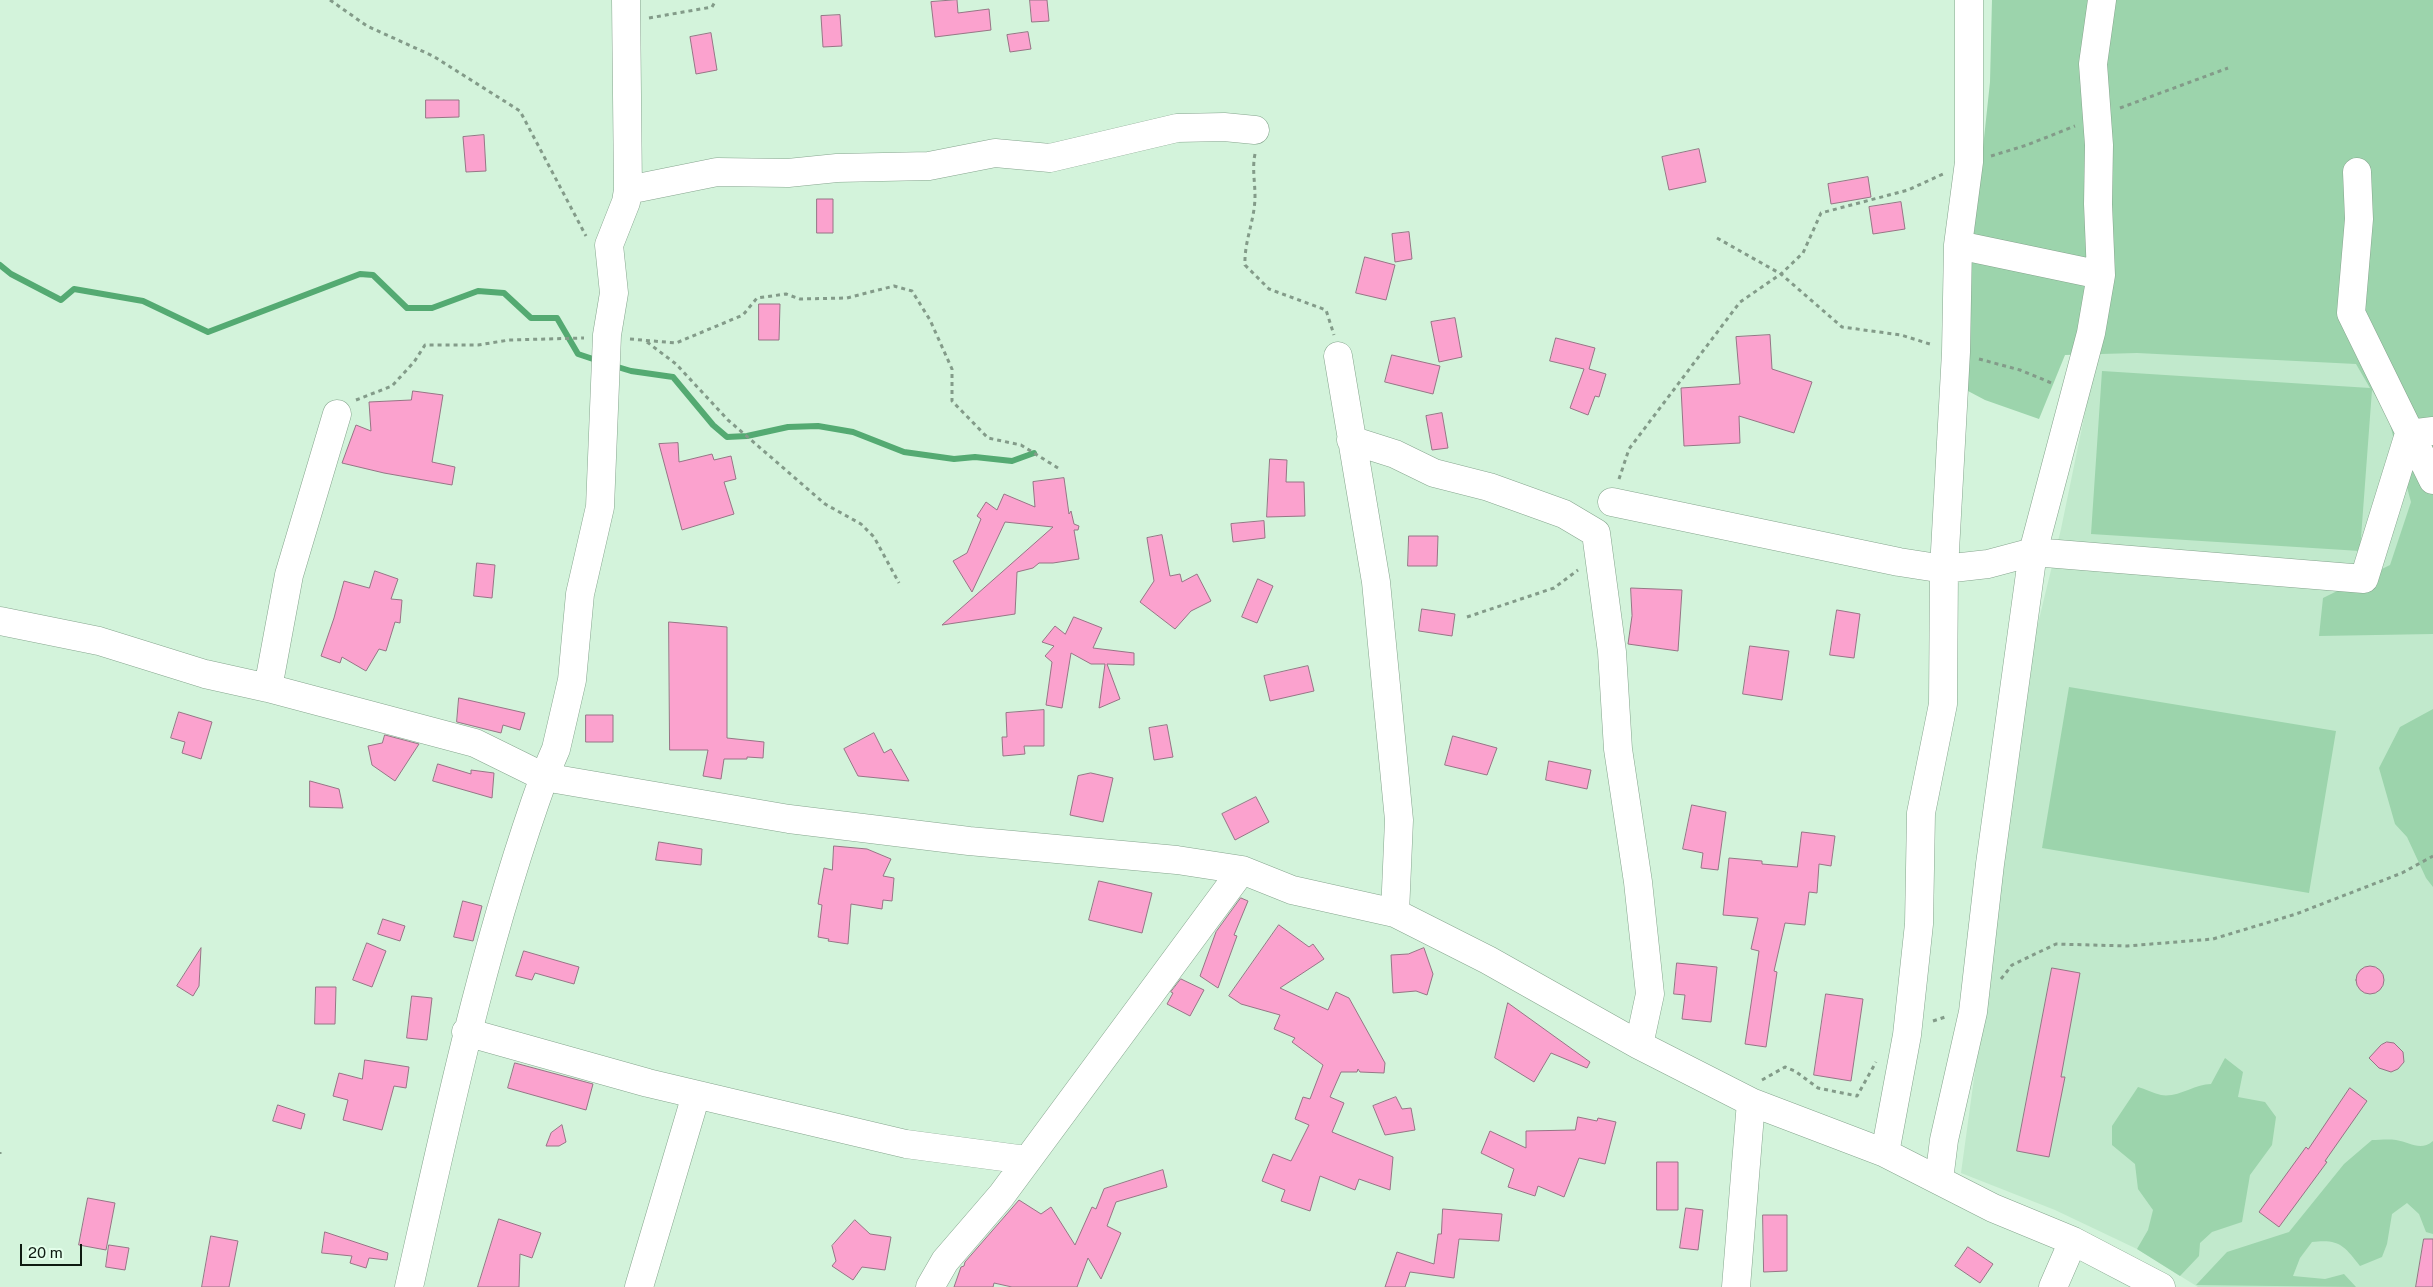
<!DOCTYPE html>
<html>
<head>
<meta charset="utf-8">
<style>
  body { margin:0 }
  #map { position:relative; width:2433px; height:1287px; overflow:hidden; background:#d3f3db; font-family:"Public Sans",sans-serif }
  canvas { display:block }
  .scale { position:absolute; left:20px; top:1244px; width:62px; height:22px; box-sizing:border-box; border:2px solid #0e1a11; border-top:0; padding-left:6px; font-size:15px; line-height:18px; white-space:nowrap; color:#0e1a11; -webkit-text-stroke:4px #e4ffeb; paint-order:stroke }
</style>
</head>
<body>
<div id="map">
<canvas width="2433" height="1287"></canvas>
<div class="scale">20 m</div>
</div>
<script>
const g = document.querySelector('canvas').getContext('2d');
g.lineJoin = 'round';
function fill(path, color) { g.fillStyle = color; g.fill(path, 'evenodd'); }
function trace(path, color, width, dash) { g.strokeStyle = color; g.lineWidth = width; g.lineCap = dash ? 'butt' : 'round'; g.setLineDash(dash || []); g.stroke(path); }
fill(new Path2D(`
  M2433,0v1287h-235l-61,-38 -82,-39 -94,-37 73,-533 27,-111 25,-121 6,-46 24,-80z`), '#c1e9cc');
fill(new Path2D(`
  M1992,0h441v634l-114,2 4,-38 67,-33 21,-63 -23,-85 -16,-27 -12,161 -269,-17 11,-163 268,17 -14,-24 -219,-11 -72,2 -26,64 -54,-19 -17,-9 -2,-84 24,-225z
  M2069,687l267,44 -27,162 -267,-45z
  M2433,709v178l-7,-9 -19,-41 -12,-13 -16,-56 21,-41z
  M2225,1058l18,14 -5,25 27,5 11,15 -4,28 -22,30 -8,47 -30,10 -12,11 -1,13 -19,20 -43,-27 11,-19 5,-20 -15,-21 -3,-25 -23,-19v-19l26,-39c7,2 15,6 23,8 17,3 34,-11 50,-11z
  M2372,1140c7,0 16,-1 24,0 14,2 24,12 37,1v93l-7,-2 -7,-18 -12,-11 -15,11 -5,30 -5,13 -22,9c-16,-20 -20,-27 -48,-24l-12,16 -7,18 32,3 19,-5 12,13 -160,-2 31,-33 62,-20 55,-68z`), '#9cd4ac');
trace(new Path2D(`
  M0,265l11,9 50,26 13,-11 69,12 65,31 152,-58 13,1 34,33h25l46,-17 26,2 27,25h26l21,36 21,7
  M611,365l20,6 42,6 40,48 14,12 20,-1 41,-9 30,-1 35,6 51,20 50,7 21,-2 37,4 22,-8`), '#54aa72', 6);
const building = new Path2D(`
  M957,0l1,13 31,-4 2,21 -56,7 -4,-35z
  M1030,0h17l2,21 -17,1z
  M840,15l2,31 -19,1 -2,-31z
  M1028,32l3,17 -21,3 -3,-17z
  M711,33l6,37 -21,4 -6,-37z
  M426,100h33v17l-33,1z
  M484,135l2,36 -20,1 -3,-35z
  M1699,149l7,33 -37,8 -7,-33z
  M1868,177l3,20 -40,7 -3,-20z
  M817,199h16v34h-16z
  M1901,202l4,27 -32,5 -4,-27z
  M1409,232l3,27 -17,3 -3,-28z
  M1365,257l30,8 -9,35 -30,-7z
  M759,304h21l-1,36h-20z
  M1455,318l7,39 -23,5 -8,-40z
  M1770,335l2,34 40,13 -18,51 -55,-17 1,27 -56,3 -3,-58 59,-4 -4,-47z
  M1556,338l39,10 -6,21 17,5 -7,23 -4,-1 -7,19 -18,-7 14,-39 -34,-8z
  M1392,355l48,11 -7,28 -48,-12z
  M413,391l30,4 -11,67 23,5 -3,18 -68,-12 -42,-10 14,-38 15,6 -2,-29 42,-2z
  M1442,413l6,35 -16,2 -6,-34z
  M678,443l1,19 33,-8 2,6 17,-4 5,23 -12,3 10,32 -52,16 -23,-86z
  M1270,459l17,1 -1,22h18l1,34 -38,1z
  M1064,478l5,36 2,-3 3,13 5,2 -1,4h-4l5,29 -26,4h-14l-6,5 -16,4 -2,42 -73,11 111,-98 -48,-5 -33,70 -19,-31 14,-8 14,-34 -4,-3 9,-14 11,8 7,-16 31,13 -2,-25z
  M1264,521l1,17 -32,4 -2,-18z
  M1162,535l8,41 10,-2 2,8 15,-8 14,27 -20,10 -16,18 -35,-27 14,-21 -7,-43z
  M1409,536h29l-1,30h-29z
  M477,563l18,2 -3,33 -18,-2z
  M375,571l23,8 -7,20 11,1 -2,23 -5,-1 -9,29 -7,-2 -13,22 -24,-14 -2,6 -19,-7 13,-38 10,-37 25,7z
  M1258,579l15,7 -16,37 -15,-6z
  M1631,588l51,2 -4,61 -50,-7 4,-28z
  M1422,609l33,5 -3,22 -33,-5z
  M1837,610l23,4 -6,44 -24,-3z
  M1074,617l28,11 -9,20 41,5v12l-27,-1 13,35 -21,9 6,-44h-14l-20,-11 -9,55 -16,-3 6,-43 -7,-6 9,-10 -12,-4 13,-16 10,8z
  M669,622l58,5v111l37,4 -1,16 -16,-1v2h-23l-3,20 -18,-3 5,-26h-38z
  M1750,646l39,5 -7,49 -39,-6z
  M1308,666l6,25 -44,10 -6,-25z
  M459,698l66,15 -5,17 -17,-5 -2,8 -44,-11z
  M1044,710v36h-20l1,8 -22,2 -1,-19h5l-1,-24z
  M179,712l33,10 -11,37 -19,-6 3,-11 -14,-4z
  M586,715h27v27h-27z
  M1167,725l6,32 -19,3 -5,-32z
  M874,733l10,20 7,-4 18,32 -51,-5 -14,-27z
  M385,735l34,9 -24,37 -23,-16 -4,-19 14,-3z
  M1453,736l44,12 -10,27 -42,-10z
  M1549,761l42,9 -4,19 -41,-9z
  M438,764l33,10v-4l23,3 -2,25 -59,-17z
  M1091,773l22,5 -10,44 -33,-7 8,-39z
  M310,781l29,8 4,19 -33,-1z
  M1256,797l13,25 -34,18 -13,-26z
  M1692,805l34,7 -8,58 -17,-2 2,-15 -20,-4z
  M1802,832l33,4 -4,30 -12,-2 -2,29 -8,-1 -4,33 -20,-2 -11,48 3,1 -11,75 -21,-3 14,-93 -8,-2 7,-31 -35,-3 6,-57 33,3v3l35,3z
  M659,842l43,7 -1,16 -45,-5z
  M834,846l33,3 24,10 -8,17 11,2 -2,23 -9,-1 -1,9 -31,-5 -3,40 -20,-3 1,-2 -11,-2 4,-32 -4,-1 6,-36 8,2z
  M1099,881l53,12 -10,40 -53,-13z
  M1241,898l7,3 -14,34 3,1 -19,52 -18,-12 16,-44z
  M463,901l19,5 -9,35 -19,-4z
  M383,919l22,7 -5,15 -22,-7z
  M1279,925l30,22 4,-3 11,15 -44,29 48,22 8,-18 13,6 36,65 -1,10 -24,-1 -2,-3 -1,3h-16l-11,25 14,6 -12,29 61,25 -3,33 -31,-11 -4,11 -35,-14 -10,35 -29,-10 4,-11 -23,-9 11,-27 18,7 18,-36 -14,-6 8,-22 7,2 13,-34 -31,-23 3,-4 -21,-9 6,-14 -39,-11 -12,-8z
  M367,943l19,8 -14,36 -19,-7z
  M201,948l-2,38 -6,10 -16,-10z
  M1424,948l9,26 -6,21 -11,-4 -23,2 -2,-38 17,-1z
  M524,951l55,16 -5,17 -39,-11 -3,7 -16,-4z
  M1677,963l40,4 -6,55 -29,-3 3,-24 -11,-1z
  M2356 980a14 14 0 1 1 28 0a14 14 0 1 1-28 0Z
  M2052,968l28,5 -19,104h4l-16,80 -32,-6z
  M1181,979l23,11 -14,26 -23,-12 6,-11 -2,-1z
  M316,987h20l-1,37h-20z
  M1826,994l37,5 -12,82 -37,-6z
  M412,996l20,2 -5,42 -20,-2z
  M1508,1003l82,59 -3,6 -36,-15 -17,29 -39,-24z
  M2387,1042l7,1 9,9 1,10 -6,7 -7,3 -12,-4 -10,-10 12,-13z
  M365,1060l44,7 -3,21 -12,-2 -12,44 -39,-10 5,-20 -15,-4 6,-23 23,6z
  M515,1063l78,21 -7,26 -78,-22z
  M2350,1088l17,13 -42,60 2,1 -48,65 -20,-15 47,-65 2,2z
  M1396,1097l6,12 9,-1 4,22 -30,5 -12,-29z
  M278,1105l27,9 -4,15 -28,-8z
  M1578,1117l19,4 1,-3 18,4 -11,42 -26,-6 -15,39 -26,-11 -3,10 -27,-9 6,-18 -33,-16 9,-22 36,17v-17l49,-1z
  M562,1125l4,17 -7,4h-13l5,-13z
  M1657,1162h21v48h-21z
  M1163,1170l4,17 -51,15 -9,24 14,7 -20,46 -13,-21 -11,29h-65l-18,-4 -1,4h-39l7,-20 3,-1 1,-4 54,-62 22,14 10,-7 24,38 17,-38 4,2 8,-20z
  M88,1198l27,5 -9,47 -27,-5z
  M1686,1208l17,2 -5,40 -18,-2z
  M1443,1209l59,5 -3,27 -40,-2 -5,39 -44,-6 -5,15h-20l12,-35 37,12 4,-30h3z
  M1763,1215h24v56l-23,1z
  M499,1219l42,14 -9,25 -12,-4 -1,33h-41z
  M855,1220l15,14 21,3 -6,33 -23,-3 -9,13 -21,-14 4,-5 -4,-15z
  M325,1232l63,21 -1,7 -18,-2 -3,10 -16,-5 2,-7 -30,-3z
  M211,1236l27,5 -9,46h-27z
  M2424,1239h9v48h-17z
  M109,1245l20,3 -4,22 -19,-3z
  M1968,1247l25,17 -13,19 -25,-17z`);
fill(building, '#fba2ce');
trace(building, '#967585', 1);
const minor = new Path2D(`
  M2357,172l2,47 -8,94 82,167
  M628,190l89,-18 71,1 49,-5 92,-2 66,-13 55,5 127,-30 47,-1 31,3
  M1958,245l143,30
  M1338,356l38,226 23,238 -4,93
  M1351,440l44,14 39,19 55,14 75,27 32,19 16,119 6,97 20,133 12,112 -11,51
  M1612,502l287,60 45,7 44,-5 45,-12 331,27 45,-145 24,-3
  M0,621l99,20 106,33 63,14 207,55 69,34 12,-28 16,-69 8,-86 20,-87 7,-172 7,-42 -5,-48 17,-43 2,-12 -2,-190
  M268,688l21,-113 48,-161
  M466,1032l182,51 258,61 120,16
  M1885,1153l22,-118 12,-111 2,-111 22,-109 1,-135 12,-217 2,-107 11,-83v-162
  M1939,1180l5,-40 29,-128 17,-148 43,-312 58,-219 10,-58 -3,-71 1,-59 -6,-81 9,-64
  M409,1287c39,-172 75,-344 135,-510l245,42 180,22 208,19 65,10 50,20 103,23 93,47 151,85 112,57 134,51 108,55 80,33 88,46
  M639,1287l57,-192
  M930,1287l15,-26 56,-65 241,-326
  M1736,1287l15,-185
  M2053,1287l20,-46`);
trace(minor, '#86a58e', 29);
trace(new Path2D(`
  M330,0l37,26 66,30 87,55 66,125
  M649,18l63,-11 4,-7
  M2120,108l108,-40
  M1255,154c-3,14 0,28 0,42 0,24 -11,45 -10,69l24,24 57,21 8,25
  M1991,156l36,-11 48,-19
  M1717,238l64,36 61,53 59,8 32,10
  M630,339l46,4 67,-28 14,-17 29,-4 14,5 47,-1 47,-12 18,5 18,29 22,49v32l36,37 33,7 37,23
  M647,342l29,22 52,56 97,84 36,20 13,13 25,46
  M1979,359l41,11 34,14
  M356,400l36,-14 22,-24 11,-17h53l31,-5 75,-2
  M1619,479l10,-30 111,-147 41,-28 22,-21 18,-40 87,-23 35,-16
  M1467,617l87,-29 24,-18
  M2001,979l11,-14 44,-21 71,2 86,-7 83,-25 106,-41 31,-17
  M1933,1021l15,-5
  M1762,1080l23,-13 10,4 23,17 39,8 19,-34
  M0,1152v2`), '#839b89', 3, [4, 4]);
trace(minor, '#fff', 28);
</script>
</body>
</html>
